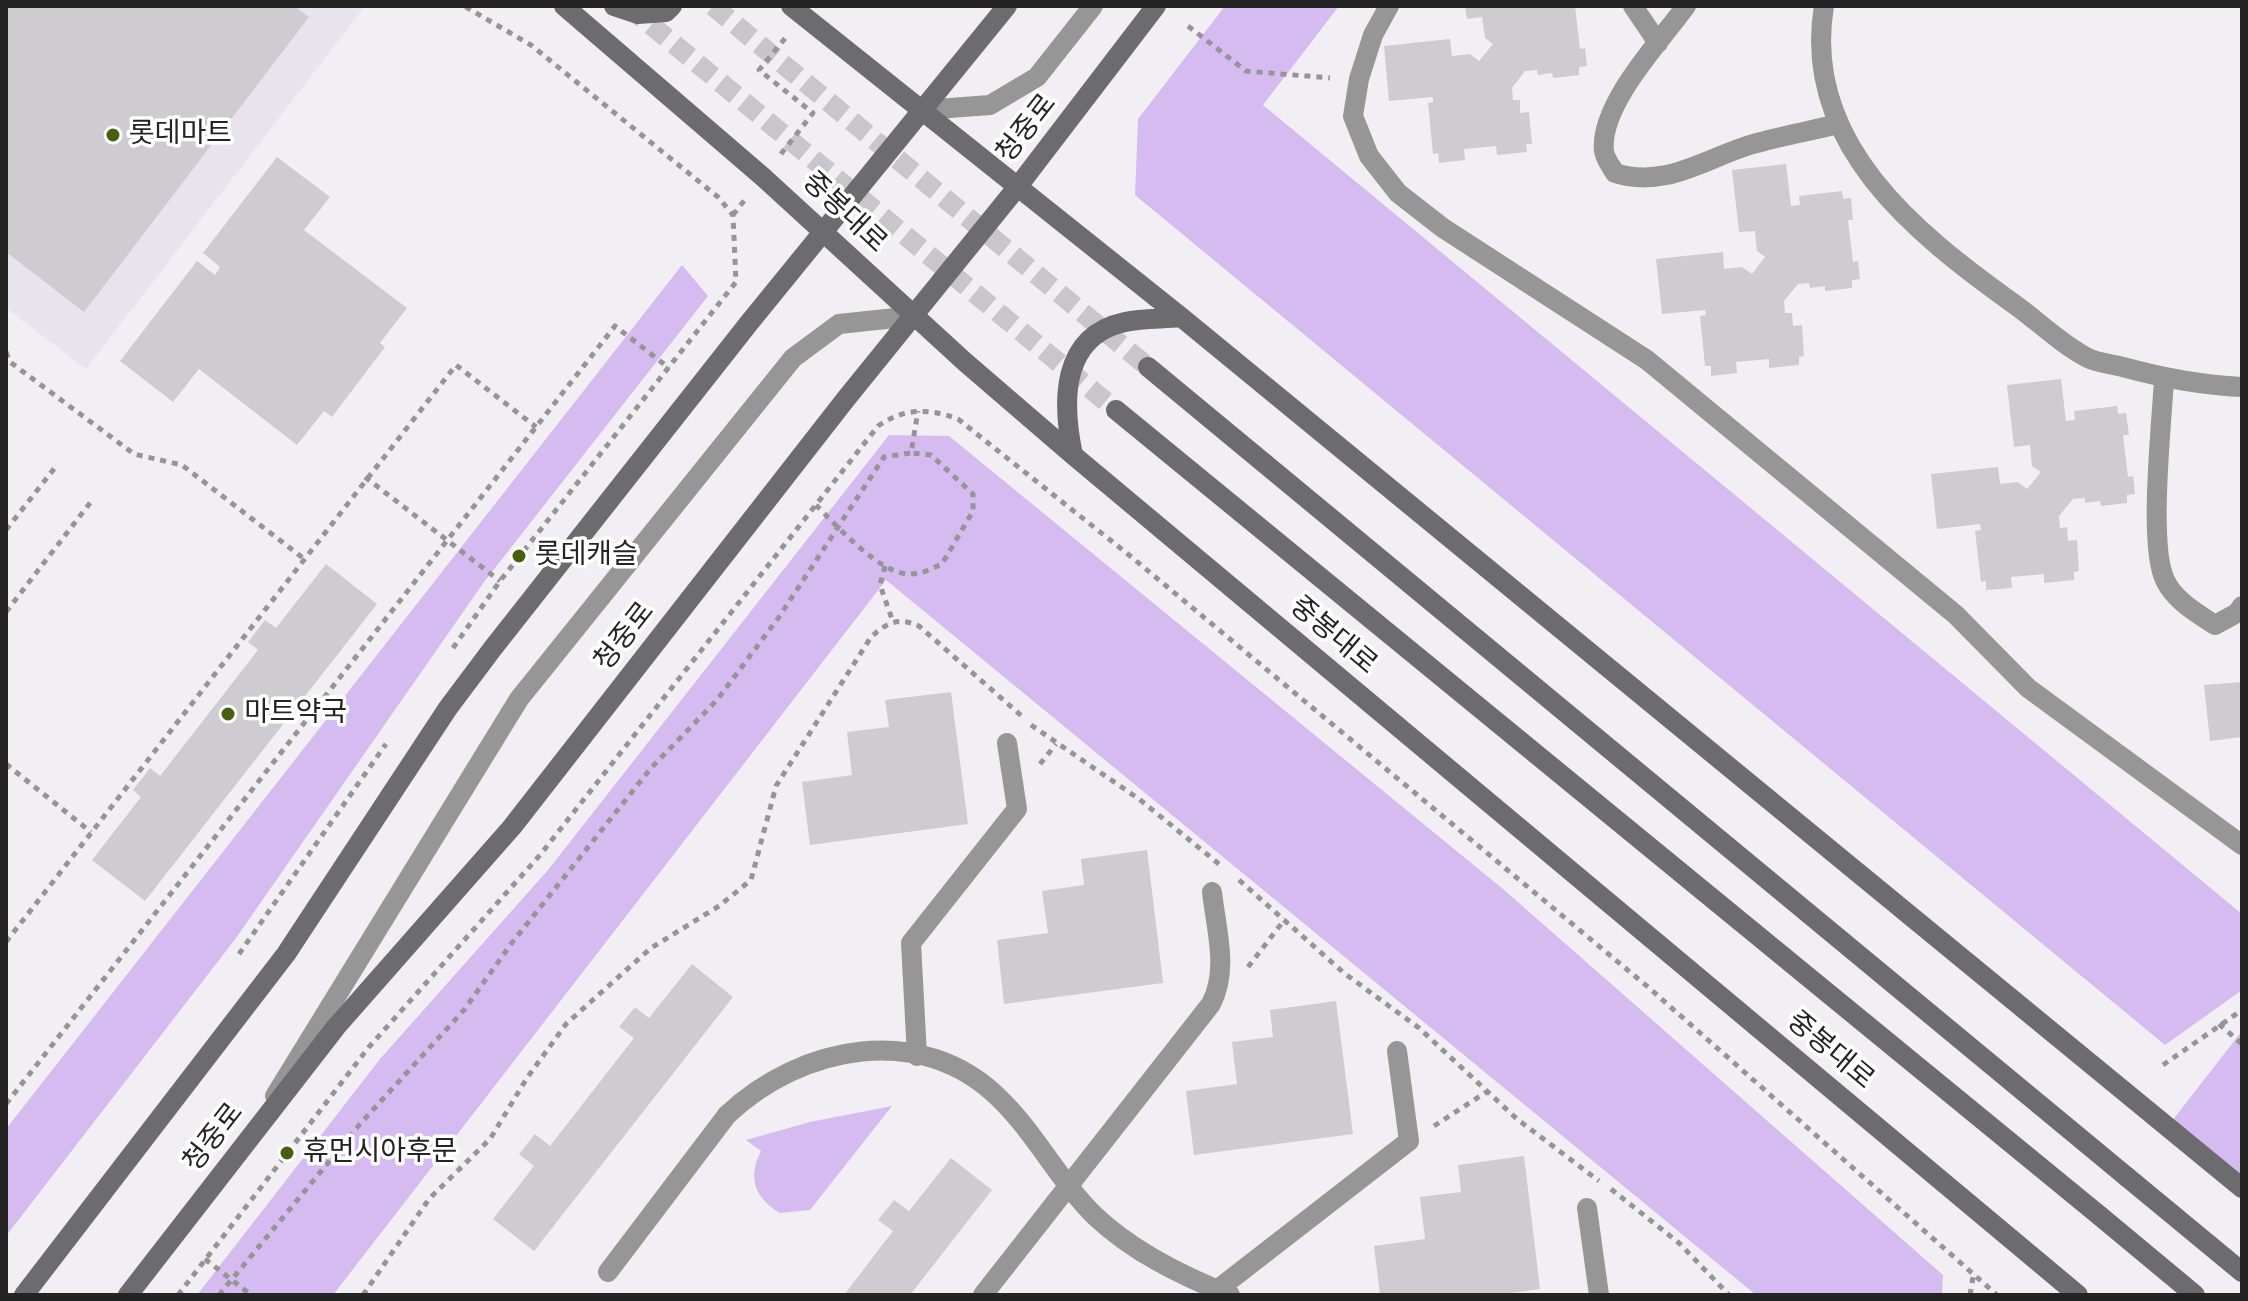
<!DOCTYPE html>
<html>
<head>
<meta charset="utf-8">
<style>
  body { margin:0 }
  #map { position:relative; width:2248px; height:1301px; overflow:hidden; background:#f1eff3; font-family:"DM Sans",sans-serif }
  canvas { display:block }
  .frame { position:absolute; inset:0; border:8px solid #242425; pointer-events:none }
</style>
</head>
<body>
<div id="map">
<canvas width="2248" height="1301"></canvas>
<div class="frame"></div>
</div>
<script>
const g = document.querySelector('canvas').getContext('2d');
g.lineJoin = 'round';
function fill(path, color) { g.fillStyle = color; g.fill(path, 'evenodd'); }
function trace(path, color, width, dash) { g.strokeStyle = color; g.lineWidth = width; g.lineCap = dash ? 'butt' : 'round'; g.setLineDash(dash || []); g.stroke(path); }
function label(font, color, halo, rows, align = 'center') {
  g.font = font + ' "DM Sans","Noto Sans KR",sans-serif'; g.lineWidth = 7; g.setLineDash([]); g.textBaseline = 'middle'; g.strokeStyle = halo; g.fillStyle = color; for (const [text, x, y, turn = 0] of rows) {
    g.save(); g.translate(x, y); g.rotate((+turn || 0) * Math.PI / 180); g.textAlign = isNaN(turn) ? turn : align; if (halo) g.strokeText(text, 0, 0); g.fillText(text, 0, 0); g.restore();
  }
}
fill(new Path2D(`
  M6,6h359l-279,363 -80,-61z`), '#e8e3ed');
fill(new Path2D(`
  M1225,6h114l-76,99 979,809v76l-77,55 -1030,-850 3,-76z
  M682,265l26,31 -224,286 -248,356 -230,298v-107z
  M889,435l60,1 554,453 440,386 -1,20h-186l-870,-715 -553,715h-136l183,-236 168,-189z
  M2242,1031v146l-74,-51z
  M892,1106l-82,104 -30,3c-25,-15 -33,-35 -19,-62l-15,-11 64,-18z`), '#d5bbf0');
fill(new Path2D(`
  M6,6h288l15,11 -225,295 -78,-60z
  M1465,6h110l5,43 5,-1 2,18 -8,1v8l-26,3 -1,-5 -14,2 -1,-5 -12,1 -13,17 1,12h7v13l9,-1 3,32h-6l1,8 -30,3 -1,-9 -32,3 1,11 -26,3 -1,-10 -5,1 -5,-51 5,-1v-5l-44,4 -5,-55 66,-7 2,17 18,-2 9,7 14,-17 -8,-6 -3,-21 -15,2z
  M277,157l53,40 -26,33 103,78 -27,35 5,4 -53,70 -8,-6 -27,34 -98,-76 -26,33 -53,-41 77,-100 18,14 5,-8 -17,-14z
  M1786,164l5,42 9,-1 -1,-9 43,-5 1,8 8,-1 2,22h-5l5,42 5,-1 2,18 -8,1v8l-27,3v-5l-15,2 -1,-5 -11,1 -14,17 1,12h7l1,13 9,-1 2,31 -5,1v8l-30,3v-9l-33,3 1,11 -26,3v-10h-6l-5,-50 6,-1 -1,-5 -43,4 -6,-55 67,-7 1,17 18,-2 10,7 13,-17 -8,-6 -2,-20 -16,1 -7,-62z
  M2061,379l5,42 9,-1 -1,-9 43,-5 1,8 8,-1 3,22h-6l5,42 5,-1 2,18 -8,1v8l-26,3 -1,-5 -15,2v-5l-12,1 -14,17 1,12 7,-1 1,14 9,-1 2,31 -5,1v8l-30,3v-9l-33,3 1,11 -26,2v-9l-5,1 -6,-51 6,-1 -1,-6 -43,5 -6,-55 67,-7 2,17 18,-2 9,7 14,-17 -9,-6 -2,-21 -16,2 -7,-62z
  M326,564l51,40 -232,297 -53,-41 49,-63 -8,-7 17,-22 10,8 98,-126 -10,-8 17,-22 11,8z
  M2242,682v55l-32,4 -6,-56z
  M951,692l17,132 -158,21 -8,-63 50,-7 -5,-43 42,-5 -4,-27z
  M1147,850l16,133 -159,21 -7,-64 51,-7 -6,-42 42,-6 -3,-26z
  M692,964l41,33 -199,254 -41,-32 41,-53 -15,-12 16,-20 15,12 84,-108 -15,-11 16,-20 14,11z
  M1336,1001l17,133 -159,21 -8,-64 51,-7 -5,-42 41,-5 -3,-27z
  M1524,1156l16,133 -44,6h-116l-6,-49 51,-7 -5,-42 41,-5 -3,-27z
  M951,1158l41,32 -82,105h-66l49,-64 -15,-11 16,-20 15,11z`), '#ceccd0');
trace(new Path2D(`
  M628,6l488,404
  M713,6l435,361`), '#c8c6ca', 20, [20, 10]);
trace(new Path2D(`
  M1188,26l58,45 84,7
  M781,154l32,-41 -54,-43 28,-34
  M733,215l14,-18
  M6,352l4,10 124,92 48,11 121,93
  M365,477l135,104
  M816,505c20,20 66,72 96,69 11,0 20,-6 30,-10l31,-53v-17l-42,-39 -20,-2
  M6,530l51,-65
  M885,566l-5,19 13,37
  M6,612l87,-113
  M453,648l47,-67 236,-299 -3,-67 -15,-18 -187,-152 -67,-39
  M1031,725l108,74 80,65
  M6,764l85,68
  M1040,764l16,-20
  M1239,880l105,93 75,55 98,91 82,62
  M6,942l450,-577 80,62
  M239,954l147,-210
  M1248,967l37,-48
  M2219,1024l23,20
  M2163,1065l79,-55
  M6,1104l609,-778 54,42
  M1434,1126l54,-35
  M1611,1189l68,54 50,52
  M205,1259l46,36
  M178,1295l191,-248 171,-192 338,-429c26,-18 50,-18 80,-7l171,136 519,432 349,308
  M219,1295l141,-171 104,-114 47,-66 140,-176 66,-68 62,-83 105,-160 27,-4 7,-42
  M363,1295l66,-96 61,-60 37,-61 39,-54 85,-76 68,-42 32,-26 25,-94 95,-149c17,-15 27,-20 48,-11l105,92
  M1970,1295l3,-18`), '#959497', 5, [6, 6]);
trace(new Path2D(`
  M1389,6l-16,29 -14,44 -6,37 16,40 29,37 45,35 204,132 309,255 72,73 214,157
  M1633,6l25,37
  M1686,6c-26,36 -87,99 -82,145 1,8 7,15 11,22 51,16 90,-15 138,-29 28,-8 57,-13 85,-20
  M1824,6c-23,137 91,227 190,298 24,17 48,41 74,54 10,5 24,6 35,9 40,11 77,18 119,20
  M923,110l67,-5 47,-28 56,-71
  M2164,378c-2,44 -16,167 1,202 9,20 32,33 50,45l22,-12 5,-7
  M917,1056l-6,-113 106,-134 -10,-66
  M275,1096l244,-397 274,-341 46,-34 75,-8
  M1587,1208l12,87
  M608,1272l119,-157c74,-70 195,-94 273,-16 36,35 59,82 95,117 38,36 87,60 135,79
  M1217,1290l192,-149 -12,-90
  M983,1295l228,-291c18,-34 5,-75 1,-112`), '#969697', 20);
trace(new Path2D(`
  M564,6l199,171 202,185 108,93 1005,840
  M614,6l24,8 28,-2 6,-6
  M791,6l390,311 1061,871
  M1148,367l979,810
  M1116,410l984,806
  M1073,455c-11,-52 -13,-119 52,-133 18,-4 38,-3 56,-5
  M24,1295l262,-341 162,-246 45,-60 256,-325 258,-317
  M128,1295l208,-268 176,-200 333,-427 174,-215 137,-179`), '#6c6b6d', 20);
trace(new Path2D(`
  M2127,1177l115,95
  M2100,1216l95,79`), '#6c6b6d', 20);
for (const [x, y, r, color] of [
  [113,135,8,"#466010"],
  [519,556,8,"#466010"],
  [228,714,8,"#466010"],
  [287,1153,8,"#466010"]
]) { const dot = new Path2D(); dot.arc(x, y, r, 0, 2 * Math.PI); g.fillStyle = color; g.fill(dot); trace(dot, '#fff', 3); }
label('28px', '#242425', '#fff', [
  ["청중로",1027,129,-52],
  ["중봉대로",844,213,43],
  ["중봉대로",1333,636,40],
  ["청중로",625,637,-52],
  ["중봉대로",1830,1051,40],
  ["청중로",214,1138,-52]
]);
label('28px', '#242425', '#fff', [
  ["롯데마트",129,135],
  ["롯데캐슬",535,556],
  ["마트약국",244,714],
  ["휴먼시아후문",303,1153]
], 'left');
</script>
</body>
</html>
